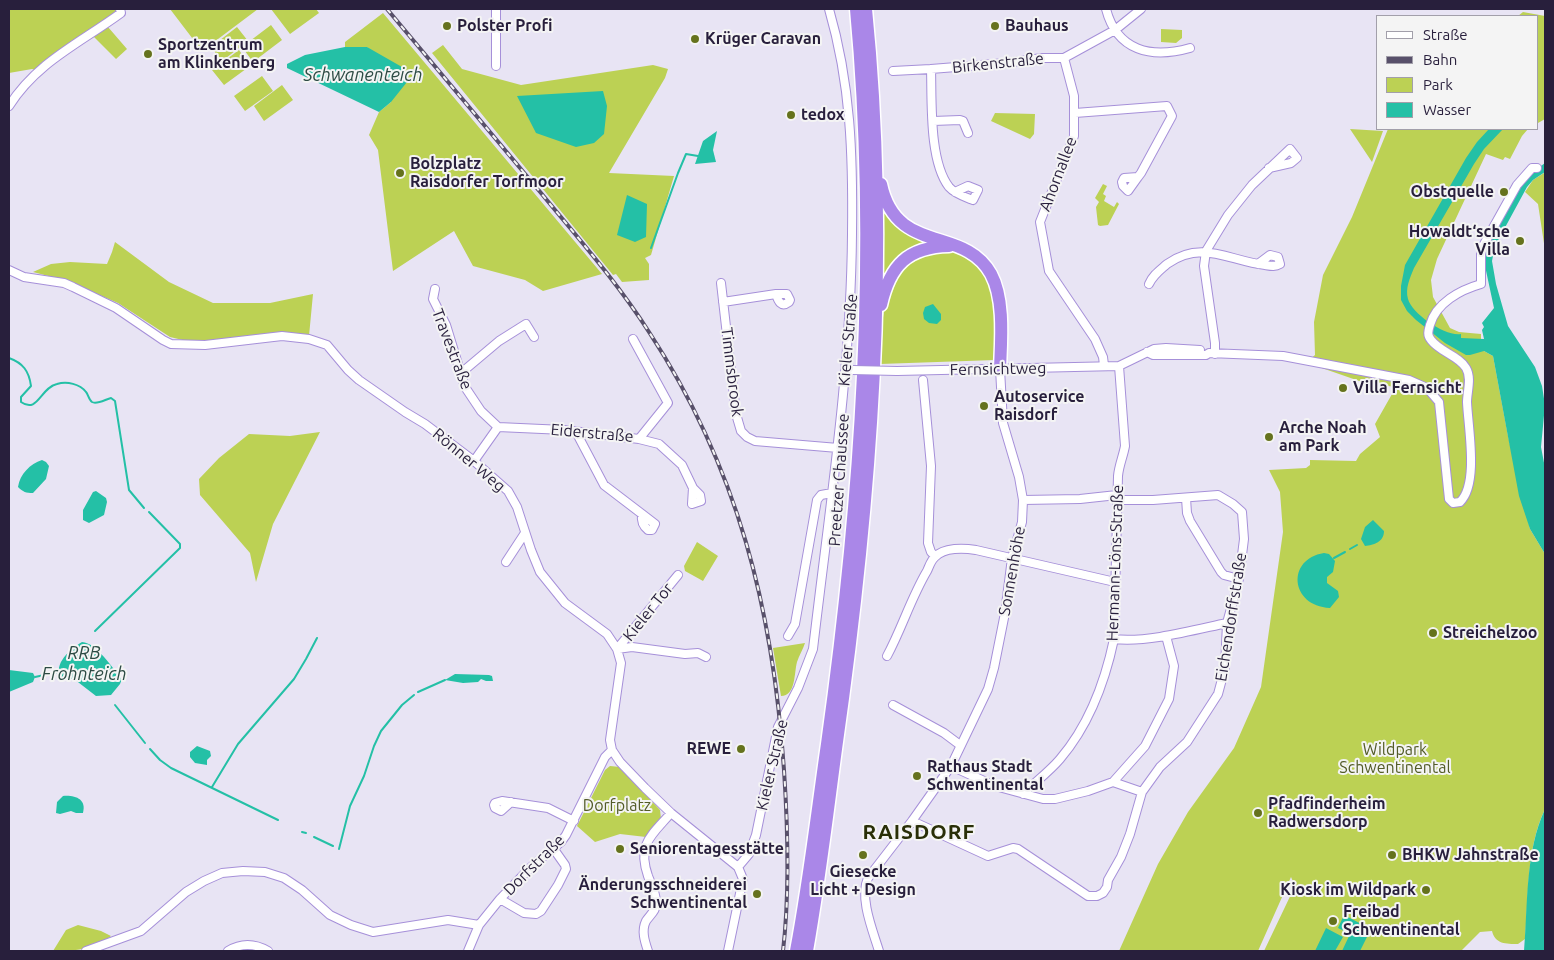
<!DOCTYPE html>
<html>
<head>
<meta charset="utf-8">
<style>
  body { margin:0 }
  #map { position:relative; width:1554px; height:960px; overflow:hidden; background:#e8e4f4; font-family:Ubuntu,sans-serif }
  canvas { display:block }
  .frame { position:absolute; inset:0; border:10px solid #281f3c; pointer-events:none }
  .legend { position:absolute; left:1376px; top:15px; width:162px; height:115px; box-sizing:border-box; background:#f4f4f4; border:1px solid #a29faa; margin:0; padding:6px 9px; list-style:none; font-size:15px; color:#281f3c }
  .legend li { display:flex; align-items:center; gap:10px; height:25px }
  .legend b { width:25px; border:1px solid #a29faa }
</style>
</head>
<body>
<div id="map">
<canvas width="1554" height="960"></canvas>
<div class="frame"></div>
<ul class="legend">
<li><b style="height:6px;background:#fff"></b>Straße</li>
<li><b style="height:6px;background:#58506a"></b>Bahn</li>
<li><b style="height:14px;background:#bcd154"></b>Park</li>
<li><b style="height:14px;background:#24c0a6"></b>Wasser</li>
</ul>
</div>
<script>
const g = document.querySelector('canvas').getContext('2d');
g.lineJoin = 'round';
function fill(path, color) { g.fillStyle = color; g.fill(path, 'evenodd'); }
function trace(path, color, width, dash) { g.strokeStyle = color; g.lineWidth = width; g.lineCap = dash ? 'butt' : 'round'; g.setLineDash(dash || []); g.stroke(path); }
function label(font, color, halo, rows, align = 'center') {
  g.font = font + ' Ubuntu,sans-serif'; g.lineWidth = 4; g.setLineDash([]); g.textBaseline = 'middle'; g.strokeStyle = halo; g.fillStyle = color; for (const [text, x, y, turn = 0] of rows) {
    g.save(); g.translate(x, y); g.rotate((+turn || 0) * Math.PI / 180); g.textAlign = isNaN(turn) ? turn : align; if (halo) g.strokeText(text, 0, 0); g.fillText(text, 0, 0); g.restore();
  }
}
fill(new Path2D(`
  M9,9h111l1,4 -83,58 -6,-2 -23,4z
  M170,9h88l-56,42z
  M271,9h45l3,4 -29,21z
  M1523,12l22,4v103l-7,4v-107h-20z
  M383,13l219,261 -59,17 -18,-11 -52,-14 -19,-35 -61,40 -15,-121 -9,-15 10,-23 12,-10 -24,-55h-22v-5z
  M271,25l11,15 -29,22 -11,-15z
  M108,27l19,22 -11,10 -23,-23z
  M237,27l11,14 -26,20 -11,-14z
  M1161,29l21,1v8l-6,5 -15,-1z
  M443,45l19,24 59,16 132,-20 15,4 -3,9 -56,95 65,3 -23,79 -6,3 4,6v16l-27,2 -6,-8 -3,1 -181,-222z
  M239,50l11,16 -26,19 -12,-15z
  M262,76l11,15 -28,20 -11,-15z
  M282,85l11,15 -29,21 -10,-15z
  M995,113l40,1 -1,20 -4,5 -39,-18z
  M1350,129l33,2 -11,31z
  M1388,129h140l-6,7 -12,23 -5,-2 -2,3 -17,-6 -49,105 -6,21 2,17 17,31 9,4 22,2v5l3,12 9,5 15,80 22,93 15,25v255c-19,40 -16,86 -20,130l-7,5c-12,0 -23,0 -26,-13l-12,1 -19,19h-197l31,-65 -4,-9 -33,74h-139l39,-87 30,-52 46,-64 27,-61 22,-155 -3,-40 -11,-22 37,-2 4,-3v-5l46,1 4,-7 20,-17 -5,-13 21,-37 -31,-4 -49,-17v-5l-7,-1 6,-5 -1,-33 9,-47 29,-58z
  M1544,173h1v77l-7,-46 -13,-12 8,-12z
  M1103,184l4,2 -4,8 3,2 -2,5 10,6 3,-5 2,2 -11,21 -8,1 -2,-1 -2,-18 3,-5 -4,-4z
  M883,206l48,38 -49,41z
  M115,242l54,40 44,21h57l43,-9 -4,42 -104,6h-14l-21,-5 -52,-34 -54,-23 -31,-8 18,-8 19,-2 37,2 5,-12z
  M941,249c12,3 25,5 36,14 24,21 18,68 18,97l-115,4 2,-40 5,-33 22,-32z
  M320,432l-47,92 -17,58 -6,-29 -50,-58 -1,-16 20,-21 30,-24 41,2z
  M697,542l21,14 -15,25 -18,-10 -1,-5z
  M805,643c-2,6 -6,13 -8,19 -3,11 -1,34 -16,34l-8,-48z
  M610,766l10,1 40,43 1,9 -15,18 -26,-3 -25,8 -18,-16 28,-56z
  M78,925l23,6 10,5c-18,14 -37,15 -58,15l13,-21z`), '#bcd154');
fill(new Path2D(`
  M345,47h22l35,20 5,15 -16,20 -12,10 -92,-44v-4l18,-9z
  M603,91l4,15 -3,28 -10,9 -18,4 -40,-14 -19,-37z
  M1489,129h14l-19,20 -10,15 -60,104c-4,10 -9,20 -6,31 4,15 38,38 53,35v4l23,1 -2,-9 2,-3 -2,-4 12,-15 -9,-42 1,-17 35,-64 13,-14 11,-8v9l-12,8 -6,7 -32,59 -3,15 4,23 12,42 27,41 7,19 3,19 -4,42 4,21v86l-15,-25 -11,-33 -26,-140 -9,-5 -14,4h-4l-21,-12 -29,-23 -9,-9 -6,-11v-14l4,-21 61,-107 11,-16z
  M717,131l-4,19 3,12 -21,2 8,-23z
  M627,195l20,9 -1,33 -11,5 -18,-7z
  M933,304l8,10v6l-4,4 -8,-1 -5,-4 -1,-6 2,-6z
  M42,460l4,2 3,4 -3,13 -13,14c-7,0 -10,-1 -15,-6 2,-13 12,-23 24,-27z
  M96,491l10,7 1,4 -3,13 -15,8 -6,-3v-10l10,-18z
  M1373,520l11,11c0,11 -10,14 -19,15l-4,-7 4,-12z
  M1324,553l5,1 6,7 -2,11 -6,5v6l11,8 1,6 -9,11c-40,-2 -44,-49 -6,-55z
  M82,642c15,1 30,26 40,37l-2,5 -9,11 -15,1 -22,-17h-14c-6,-16 9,-29 22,-37z
  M9,670l24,3 2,4 -2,5 -24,10z
  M455,674l34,1 3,1 1,5h-7l-5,-2 -3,3 -15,1 -18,-3z
  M197,746l13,5 1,5 -4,4v5l-12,-2 -5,-6v-5z
  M63,796c12,-1 24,3 20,17h-7l-5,-2 -11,3 -4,-1 1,-11z
  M1545,809v142h-21c4,-47 1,-99 21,-142z
  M1344,915l27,14 -11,22h-18l8,-17 -12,-6z
  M1326,928l17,9 -8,14h-20z`), '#24c0a6');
trace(new Path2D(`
  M651,248l27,-75 8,-19 12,2
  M9,358c14,5 20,13 22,28l-10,11v5c17,12 19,-14 36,-18 10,-3 23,0 29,8 2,2 3,8 6,10 5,3 14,-3 19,-4l4,3 14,89 15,18
  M1350,549l7,-4
  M1334,558l11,-6
  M95,631l85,-83v-4l-31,-32
  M35,677l23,-5
  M418,692l27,-12
  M115,705l30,38
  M150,749l10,11 11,8 107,52
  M212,787l26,-43 56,-65 12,-20 11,-21
  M302,832l4,1
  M314,837l19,9
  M339,849l11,-43 14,-30 10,-30 7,-15 21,-26 12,-10`), '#24c0a6', 2);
const minor = new Path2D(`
  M1106,9c11,42 45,50 84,39
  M1064,58l10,38v40l-34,86 9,49 46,68 8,18 1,8
  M496,66v-57
  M893,71l38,-2
  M9,106c28,-44 71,-63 112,-93l-1,-4
  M1075,113l92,-7 5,10 -31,57 -3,4 -14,1 -2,4 1,4 5,5 10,-14
  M933,121l27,-1 3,1 5,12
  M955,192l13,-6 10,4 -5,10c-8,-3 -18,-6 -24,-13 -20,-26 -17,-85 -18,-118l75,-6 36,-5h22l51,-28 26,-21
  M9,270l15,7 40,6 9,4 43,21 47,32 8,4 34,1 77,-9 27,3 18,6 21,25 11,10 46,32 20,12 49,37 34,30 9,16 14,43 9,22 25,31 42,31 10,15 4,14 -11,77 2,10 8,12 25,26 26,25 67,54 5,12 -15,72
  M721,283l15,131 5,17 6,6 8,4 83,7
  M1149,284c4,-9 10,-13 18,-20 35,-25 62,-3 98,1 6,1 10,2 15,-1l-2,-7 -8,-2 -12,9
  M435,289l-2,10 13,26 19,62 16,24 17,16
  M723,302l53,-8c2,7 5,14 13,8l1,-2 -3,-6h-11
  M1147,352l6,3h53l3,-2 74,3 126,24 18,8 12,14 10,97 4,4 7,-1c19,-18 8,-75 7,-100 0,-10 5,-24 -1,-34 -7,-12 -26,-16 -35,-28 -4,-5 -3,-9 -1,-15 6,-22 30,-35 51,-41v-30l2,-8 34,-61 15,-17h5
  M1215,354v-11l-11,-77 2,-15 22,-36 24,-30 38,-36 7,9 -6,5 -22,5
  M897,371l222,-5 35,-17 12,-1 34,2
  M461,373l38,-32 27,-17 8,13
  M923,380l8,86 -3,77 3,9 4,4
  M576,432l28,53 38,29c-1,7 1,12 6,16h4l3,-6 -13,-10
  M639,439l20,5 23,21 11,23 -1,16 9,-3 -1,-6 -7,-7
  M474,461l24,-34 66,3 75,9 29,-36 -35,-64
  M1186,498l1,15 3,8 31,51 3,3 15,4
  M1023,500l57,-1 37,-4
  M506,562l19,-29
  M788,636l7,-12 22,-124 4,-5 11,-2
  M1114,639c33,4 80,-9 113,-16
  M617,649l61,-74
  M617,649l15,-2 53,7 13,-1 8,4
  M887,656c15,-28 24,-58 40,-85 2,-4 4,-11 8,-14 9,-10 29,-9 41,-7l139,32
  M893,705l51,28 16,12
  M951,766l44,20 48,13h12l33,-8 25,-9 29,10
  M1113,782l32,-36 24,-47 5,-33 -8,-30
  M1023,794c12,-12 26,-22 37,-35 29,-34 45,-77 54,-120l4,-163c1,-11 5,-19 7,-30l-6,-80
  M511,802l-10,9 -6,-3 -1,-3 1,-2 7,-2 46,7 26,13
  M912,821l76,35 25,-8 5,1 70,47h9l6,-3 4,-6 1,-7 13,-23 9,-23 12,-42 18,-25 27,-25 31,-48 7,-26 2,-45 12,-44 5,-40 -2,-27 -9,-8 -15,-9 -65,5h-37
  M738,867l11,-13 7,-19 22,-108 20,-39 15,-39c16,-138 38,-276 39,-415 1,-78 -1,-149 -23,-225
  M500,899l24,14 12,1 5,-3 17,-26 8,-16 -1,-4 -12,-17
  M86,951l55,-20 45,-39 18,-11 18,-8 21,-2 22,1 19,6 18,12 28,25 21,10 22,7 75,-12 31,5
  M228,951c13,-8 26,-8 40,0
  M468,951l11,-26 21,-26 31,-32 30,-25 5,-7 39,-78 7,-7
  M648,951c-3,-9 -7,-20 -2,-30 4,-6 11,-11 10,-19 0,-9 -5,-18 -8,-26 -11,-32 3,-40 23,-63
  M879,951c-6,-20 -20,-53 -11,-73l44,-57 39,-55 37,-77 6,-21 11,-55 7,-55 10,-36 1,-22 -4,-23 -16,-54 -3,-54`);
const trunk = new Path2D(`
  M881,184c15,72 83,41 110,90 14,26 10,67 9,95
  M881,305c9,-40 27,-58 68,-59
  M796,951c13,-68 21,-138 31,-207 34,-243 52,-490 29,-735
  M807,951c12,-67 20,-135 29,-202 35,-245 55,-494 30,-740`);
trace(minor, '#a690d9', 10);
trace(trunk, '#fff', 15);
trace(minor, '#fff', 8);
trace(trunk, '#aa87e8', 12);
const rail = new Path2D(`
  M387,9c51,61 102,122 154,184 37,45 76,89 108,139 89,136 124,277 135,438 4,60 6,121 -1,181`);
trace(rail, '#58506a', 4);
trace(rail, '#f4f4f4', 2, [5.5]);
const minorBridge = new Path2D(`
  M853,370l44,1`);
trace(minorBridge, '#a690d9', 10, []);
trace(minorBridge, '#fff', 8);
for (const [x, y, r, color] of [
  [447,26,5,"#65721d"],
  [995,26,5,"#65721d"],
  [695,39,5,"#65721d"],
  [148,54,5,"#65721d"],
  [791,115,5,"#65721d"],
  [400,173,5,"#65721d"],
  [1504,192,5,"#65721d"],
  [1520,241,5,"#65721d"],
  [1343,388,5,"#65721d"],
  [984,406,5,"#65721d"],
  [1269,437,5,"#65721d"],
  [1433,633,5,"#65721d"],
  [741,749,5,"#65721d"],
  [917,776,5,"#65721d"],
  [1258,813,5,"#65721d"],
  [620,849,5,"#65721d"],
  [863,855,5,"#65721d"],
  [1392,855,5,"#65721d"],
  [1426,890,5,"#65721d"],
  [757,894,5,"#65721d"],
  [1333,921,5,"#65721d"]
]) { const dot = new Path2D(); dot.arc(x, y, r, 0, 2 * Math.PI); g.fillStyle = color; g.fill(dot); trace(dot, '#f4f4f4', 2); }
label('bold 16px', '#281f3c', '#f4f4f4', [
  ["Polster Profi",457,26],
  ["Bauhaus",1005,26],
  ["Krüger Caravan",705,39],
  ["Sportzentrum",158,45],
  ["am Klinkenberg",158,63],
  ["tedox",801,115],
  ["Bolzplatz",410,164],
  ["Raisdorfer Torfmoor",410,182],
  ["Obstquelle",1494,192,"right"],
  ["Howaldt‘sche",1510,232,"right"],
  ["Villa",1510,250,"right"],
  ["Villa Fernsicht",1353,388],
  ["Autoservice",994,397],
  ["Raisdorf",994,415],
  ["Arche Noah",1279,428],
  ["am Park",1279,446],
  ["Streichelzoo",1443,633],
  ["REWE",731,749,"right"],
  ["Rathaus Stadt",927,767],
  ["Schwentinental",927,785],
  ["Pfadfinderheim",1268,804],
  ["Radwersdorp",1268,822],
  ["Seniorentagesstätte",630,849],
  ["BHKW Jahnstraße",1402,855],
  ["Giesecke",863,872,"center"],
  ["Licht + Design",863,890,"center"],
  ["Änderungsschneiderei",747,885,"right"],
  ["Schwentinental",747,903,"right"],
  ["Kiosk im Wildpark",1416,890,"right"],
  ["Freibad",1343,912],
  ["Schwentinental",1343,930]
], 'left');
label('16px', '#281f3c', '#f4f4f4', [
  ["Birkenstraße",998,63,-6],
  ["Ahornallee",1058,174,-69],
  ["Kieler Straße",848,340,-85],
  ["Travestraße",452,349,69],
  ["Fernsichtweg",998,369,-1],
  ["Timmsbrook",732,372,83],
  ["Eiderstraße",592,433,5],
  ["Rönner Weg",469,460,40],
  ["Preetzer Chaussee",839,480,-86],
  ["Hermann-Löns-Straße",1115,563,-88],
  ["Sonnenhöhe",1012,571,-80],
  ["Kieler Tor",648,612,-51],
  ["Eichendorffstraße",1231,617,-81],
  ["Kieler Straße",772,765,-77],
  ["Dorfstraße",534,865,-45]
]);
label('16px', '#535c28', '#f4f4f4', [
  ["Wildpark",1395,750],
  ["Schwentinental",1395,768],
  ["Dorfplatz",617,806]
]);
label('italic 18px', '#2d4b44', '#f4f4f4', [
  ["Schwanenteich",363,75],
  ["RRB",84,653],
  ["Frohnteich",84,674]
]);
g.letterSpacing = '1px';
label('bold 21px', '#292f07', '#f4f4f4', [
  ["RAISDORF",919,832]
]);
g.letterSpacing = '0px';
</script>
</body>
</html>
